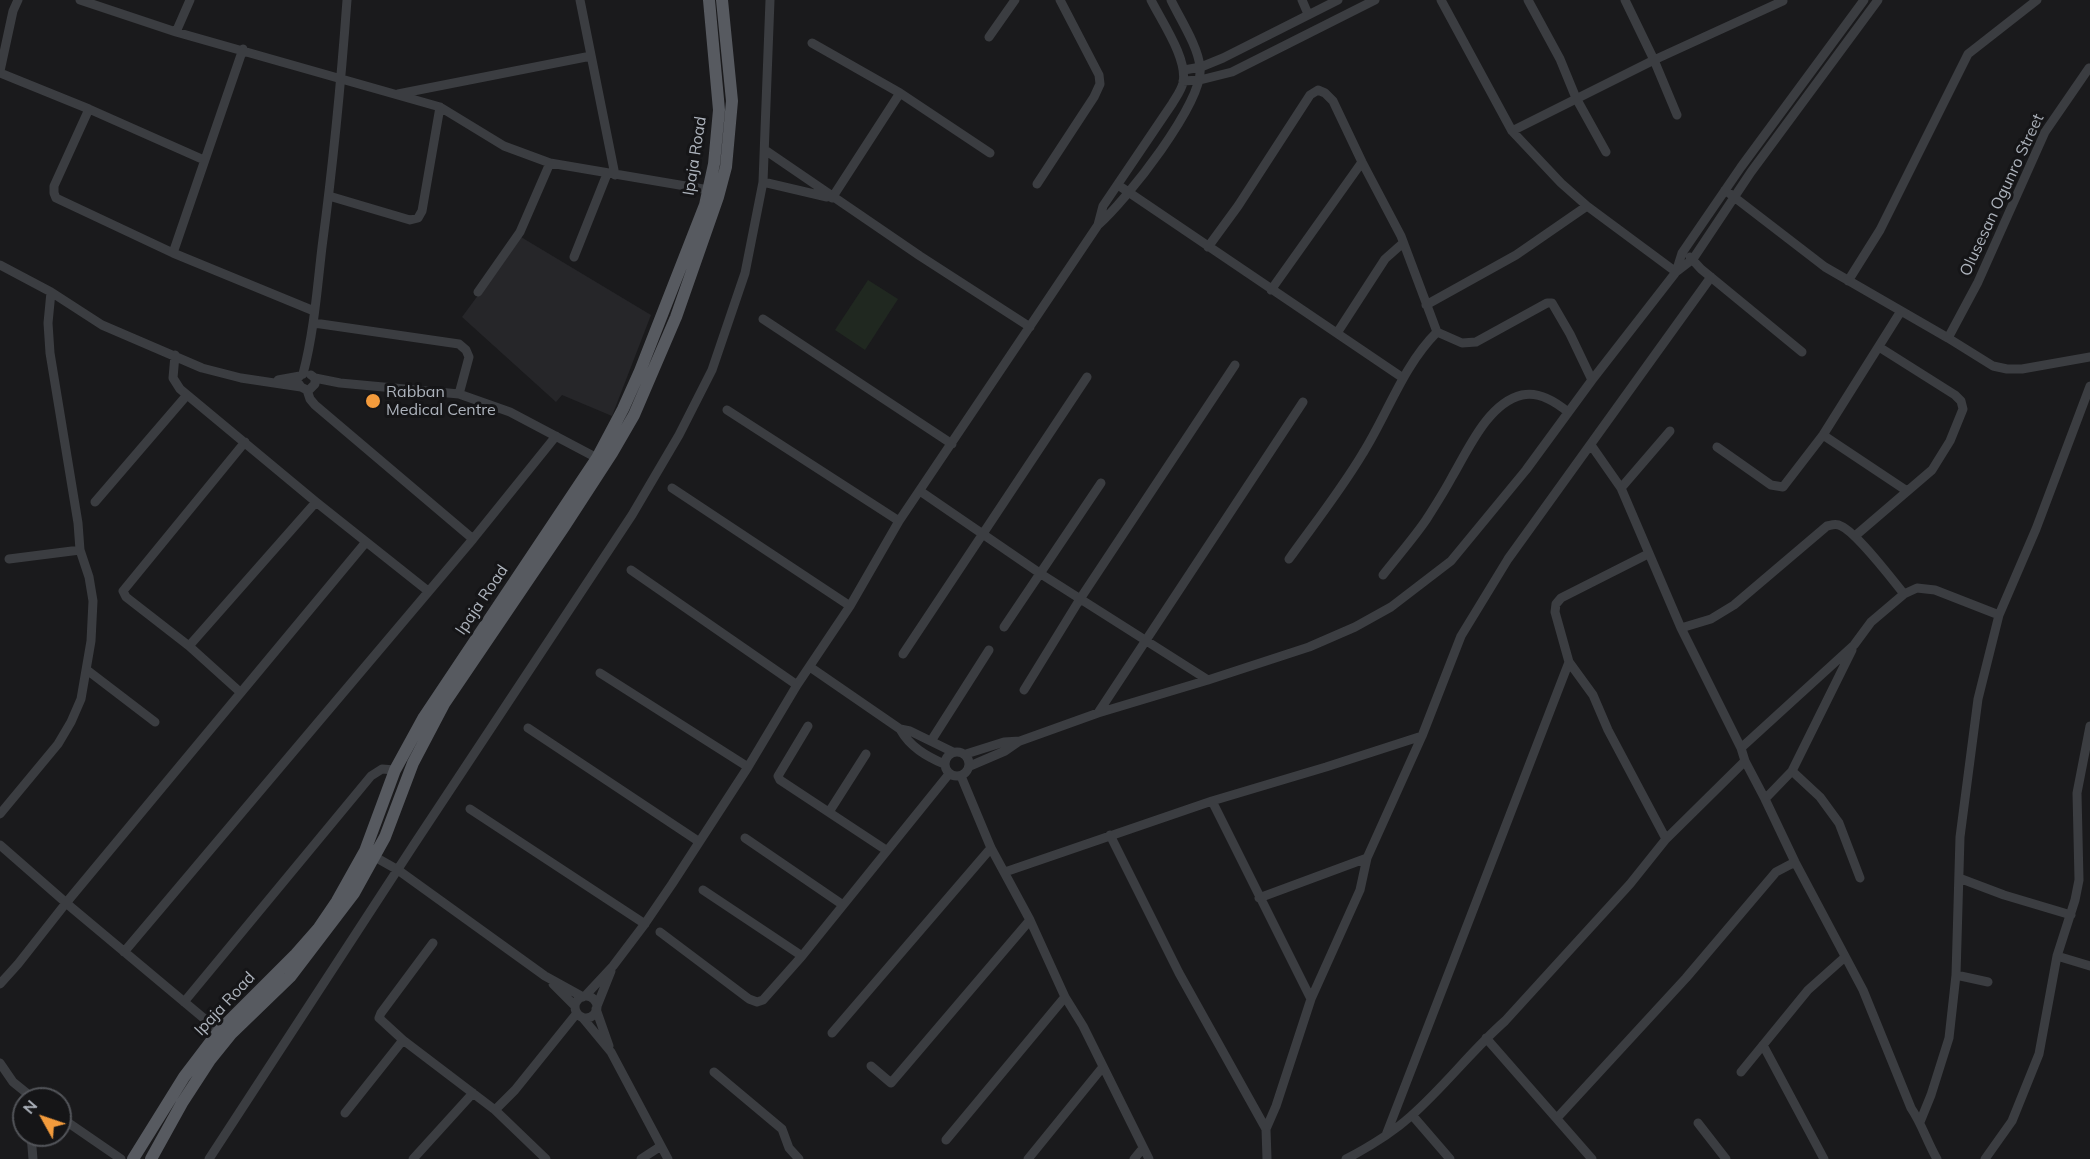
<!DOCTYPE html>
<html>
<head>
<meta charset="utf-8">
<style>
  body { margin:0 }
  #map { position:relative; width:2090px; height:1159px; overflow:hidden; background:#1a1a1c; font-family:Mulish,sans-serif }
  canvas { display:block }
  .north { position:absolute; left:12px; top:1087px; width:60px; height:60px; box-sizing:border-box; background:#151517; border:2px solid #525459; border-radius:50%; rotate:310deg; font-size:16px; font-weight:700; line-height:24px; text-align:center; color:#adb3bc }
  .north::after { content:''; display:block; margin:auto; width:21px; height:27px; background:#f39b3c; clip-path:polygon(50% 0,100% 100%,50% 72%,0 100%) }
</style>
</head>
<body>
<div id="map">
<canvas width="2090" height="1159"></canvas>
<div class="north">N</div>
</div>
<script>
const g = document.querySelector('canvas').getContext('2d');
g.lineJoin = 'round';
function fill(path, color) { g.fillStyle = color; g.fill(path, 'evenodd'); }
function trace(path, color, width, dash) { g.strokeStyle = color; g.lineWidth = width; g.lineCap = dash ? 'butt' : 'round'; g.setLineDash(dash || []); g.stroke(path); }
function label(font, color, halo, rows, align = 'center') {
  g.font = font + ' Mulish,sans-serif'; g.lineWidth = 6; g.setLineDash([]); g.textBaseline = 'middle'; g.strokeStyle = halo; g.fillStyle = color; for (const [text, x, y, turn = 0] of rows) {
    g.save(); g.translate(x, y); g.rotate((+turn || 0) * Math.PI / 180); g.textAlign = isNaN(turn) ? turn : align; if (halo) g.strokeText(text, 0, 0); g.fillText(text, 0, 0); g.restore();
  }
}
fill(new Path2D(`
  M521,237l130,78 -39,101 -50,-21 -6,7 -94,-85z`), '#262629');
fill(new Path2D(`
  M868,280l30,19 -33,51 -30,-20z`), '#202820');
trace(new Path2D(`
  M80,0l96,32 264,75 64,39 46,17 159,27
  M580,0l35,175
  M1302,0l6,14
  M1441,0l71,131 49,52 26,23 89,66
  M1528,0l32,59 16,39 30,54
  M1625,0l29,60 23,55
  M176,32l14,-32
  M989,37l26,-37
  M812,43l88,50 90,60
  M1184,70l17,-3 22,-9 115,-58
  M0,71l13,-60 5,-11
  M0,73l89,36 115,51
  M1183,81l17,-1 32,-8 143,-72
  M398,94l193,-38
  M89,109l-35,77v7l2,5 117,55 141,58
  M1512,131l142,-71 129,-59
  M765,150l155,106 110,71
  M763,182l64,15
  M1037,184l57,-87 6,-13 -1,-9 -39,-75
  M1118,185l285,193
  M1725,190l100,77 123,71 45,28 14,3h15l68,-12
  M329,196l81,24 8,-2 4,-7 18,-104
  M832,198l68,-105
  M1098,225l5,-19 69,-102c4,-7 9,-13 11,-21 5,-24 -21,-61 -32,-83
  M1208,247l30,-41 72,-111 8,-5 7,3 8,8 29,61 39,74 36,96c-34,34 -49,81 -74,121 -22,37 -49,71 -74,106
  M173,253l70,-204
  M574,257l33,-83
  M1690,257l11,12 101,83
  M0,265l51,27 51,33 100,43 39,10 60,9
  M1676,272l6,-19 59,-86 123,-167
  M1848,281l32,-51 88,-176 69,-54
  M1271,290l91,-128
  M478,292l42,-60 30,-69
  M1426,305l90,-50 71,-49
  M763,319l189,125
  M314,323l145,21 7,6 3,7 -10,37
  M1437,332l25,11 14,-1 71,-39h5l18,31 22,46
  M1337,333l48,-74 18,-16
  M1948,338l30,-56 67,-150 44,-64
  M175,355l-2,23 7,11 136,113 112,89
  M303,374c11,-42 14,-84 19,-127 11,-82 19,-164 25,-247
  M315,378l25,5 119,11 51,18 87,46
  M278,380l22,-4
  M299,384l2,3 6,3 3,9 5,6 158,134
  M307,390l3,-1 5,-5v-6l-4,-3
  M727,410l172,111
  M1823,435l84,56
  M1591,445l30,43 60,140 60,120 4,13 20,38 30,63 68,128 48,118c11,16 16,34 26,51
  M1717,447l54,38 12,2 40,-52 78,-124
  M672,488l178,118
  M1621,488l49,-57
  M920,491l121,83 167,106
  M95,502l92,-107
  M1855,536l77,-66 18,-29 13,-32 -2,-8 -6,-6 -76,-48
  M1648,554l-87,44 -5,6 -1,8 14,50 24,33 15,35 58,109
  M9,559l71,-9
  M631,570l166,115
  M1383,575c14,-18 30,-36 43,-55 9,-14 18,-28 26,-43 16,-27 36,-74 70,-82 17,-4 34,7 46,17
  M1004,627l97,-144
  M1681,628l30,-9 23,-14 93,-79c5,-1 9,-3 14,0 16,7 50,52 63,68
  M189,646l127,-144
  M903,654l184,-277
  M810,667l90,62c10,18 26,27 44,35
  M87,670l68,52
  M600,673l148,94
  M1024,690l56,-91 155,-234
  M240,692l-51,-46 -63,-49 -3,-6 122,-149
  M1098,713l205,-311
  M808,726l-30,50 2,4 106,70
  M528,728l170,113
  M900,729l10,2 43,21
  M931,741l58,-91
  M1741,748l113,-103 17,-23 33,-28 13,-6 18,2 64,25
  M945 764a12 12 0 1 1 24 0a12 12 0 1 1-24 0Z
  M966,754l38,-12 16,-1 78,-28 110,-33 101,-33 46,-20 36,-20 60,-46 75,-91 66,-90 84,-108 17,-13 58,-87 127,-172
  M970,766l35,-15 13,-9
  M1792,771l28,26 19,26 21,55
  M961,776l30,72 39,72 35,77 18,29 66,133
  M1765,799l27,-28 60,-121
  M1212,801l99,198
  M470,809l175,115
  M829,812l37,-58
  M0,814l58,-70 13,-22 10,-23 10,-58 2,-40 -4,-24 -9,-27 -2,-27 -28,-170 -2,-30 3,-31
  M1110,835l69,138 87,156
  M745,838l98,67
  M0,845l72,63 147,123
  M375,857l23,13 147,106 38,21
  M1005,872l207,-71 114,-34 96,-31
  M1959,878l45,17 67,20
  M703,890l99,66
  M1259,898l108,-40
  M660,932l89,67 8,3 6,-2 39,-44 147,-182
  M433,943l-52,70 -2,5 24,22 92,70 20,-20 62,-77
  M124,952l349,-413 83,-103
  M2057,956l33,10
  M1956,975l32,7
  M0,984l18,-20 48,-61 300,-361
  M553,984l22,22
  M585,996l28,-30 31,-41 28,-41 76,-117 49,-82 53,-79 49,-85 199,-296c27,-23 107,-124 102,-158 -2,-21 -20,-48 -29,-67
  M575 1007a11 11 0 1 1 22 0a11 11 0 1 1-22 0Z
  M184,1002l187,-226 11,-7 13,1
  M597,1006l14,-35
  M596,1009l13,37
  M582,1017l29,35 57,107
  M832,1033l159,-185
  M1486,1038l106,121
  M1763,1045l61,114
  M0,1063l13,19 21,17
  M871,1066l20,17 139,-163
  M714,1072l68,57 7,19 10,11
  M1741,1072l67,-82 37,-33
  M495,1110l51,49
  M345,1113l58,-73
  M1412,1115l38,44
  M60,1117l61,42
  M1557,1118l129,-140 90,-106 19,-10
  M1920,1122l11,-27 18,-57 7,-63 4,-138 18,-138 21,-84 37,-86 54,-143
  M1698,1123l28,36
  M31,1135l2,24
  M1386,1135l183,-473
  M946,1140l119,-143
  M209,1159l204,-313 219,-331 47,-80 33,-65 33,-97 18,-91 7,-182
  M413,1159l60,-66
  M641,1159l20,-13
  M1028,1159l74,-91
  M1134,1159l9,-11
  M1267,1159l-1,-30 10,-23 35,-107 49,-109 7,-32 55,-122 39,-100 47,-77 203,-282
  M1346,1159c23,-12 46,-26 65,-43 34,-30 61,-66 94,-95l125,-137 36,-45 79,-78
  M1985,1159l27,-38 27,-67 18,-98 18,-56 4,-20 -2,-87 13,-67`), '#3b3d41', 9);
trace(new Path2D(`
  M133,1159l51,-82 35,-46 77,-77 22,-25 19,-28 28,-50 30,-81 29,-53 173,-259 26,-49 17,-38 65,-166 9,-41 5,-54 -10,-110
  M151,1159l31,-56 28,-43 21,-26 59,-57 64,-84 31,-56 28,-74 31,-59 120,-177 48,-74 22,-38 42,-98 42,-120 8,-30 6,-66 -10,-101`), '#575a60', 12);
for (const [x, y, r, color] of [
  [373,401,8,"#f39b3c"]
]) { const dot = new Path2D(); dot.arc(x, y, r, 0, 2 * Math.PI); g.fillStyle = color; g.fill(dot); trace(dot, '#151517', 2); }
label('16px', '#adb3bc', '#151517', [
  ["Ipaja Road",695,156,-81],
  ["Olusesan Ogunro Street",2002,195,-65],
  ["Ipaja Road",482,600,-56],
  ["Ipaja Road",225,1004,-47]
]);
label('16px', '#adb3bc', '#151517', [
  ["Rabban",386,392],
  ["Medical Centre",386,410]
], 'left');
</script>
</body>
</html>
